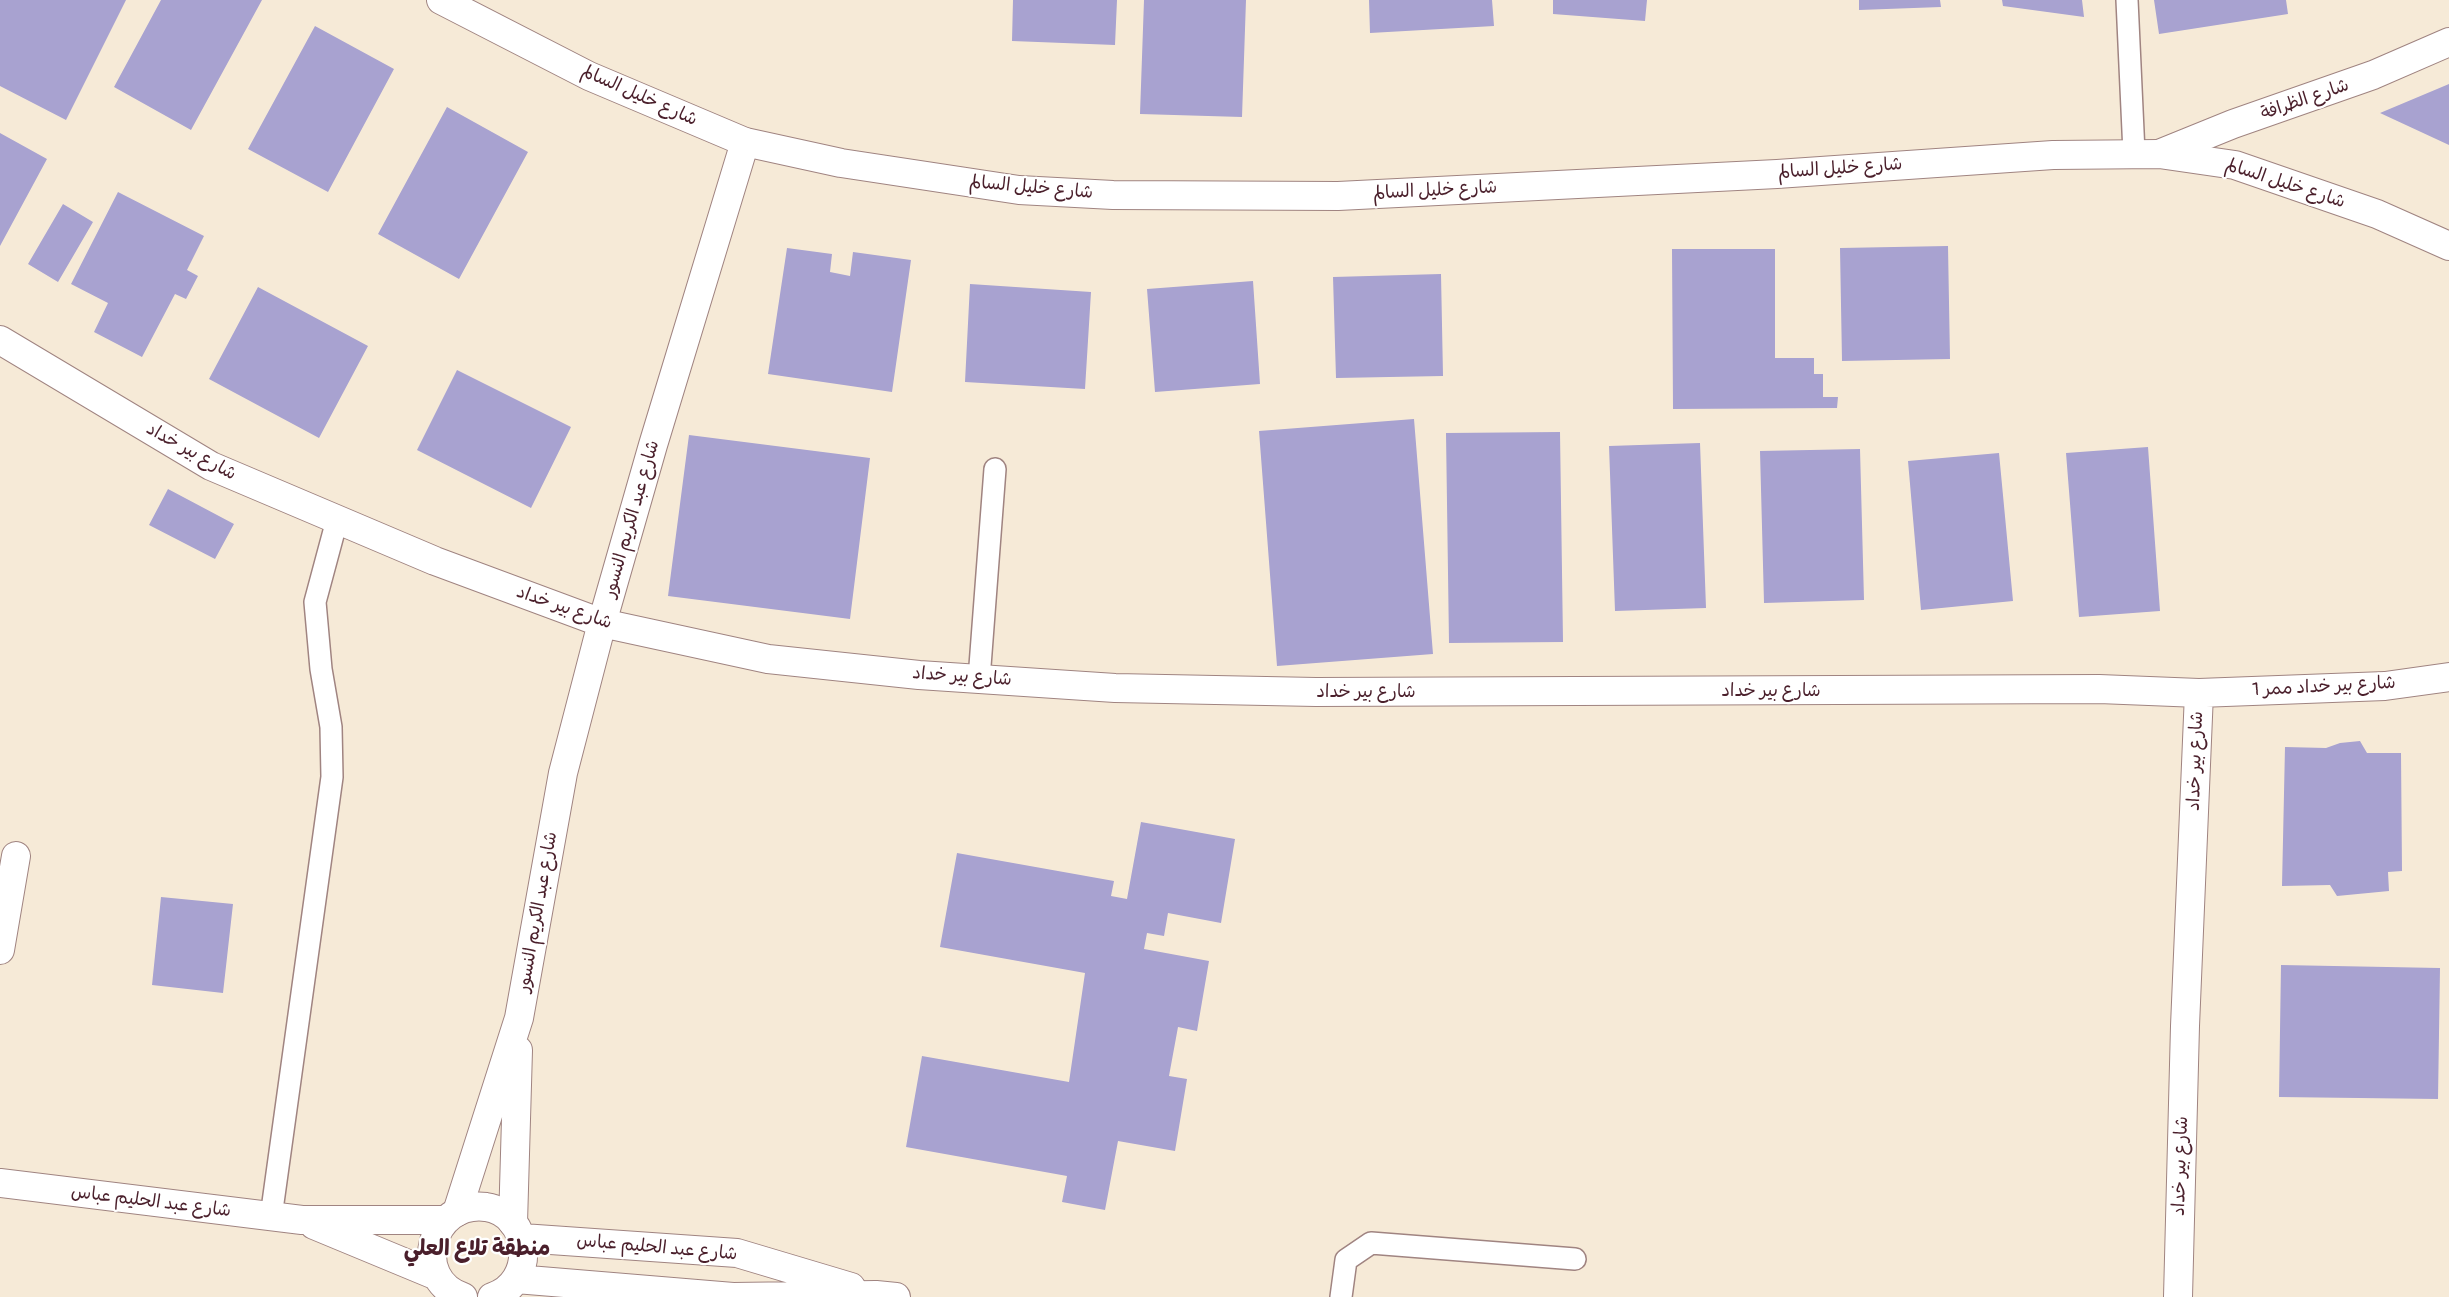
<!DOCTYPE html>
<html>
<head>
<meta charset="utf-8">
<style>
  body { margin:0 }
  canvas { display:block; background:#f6ead7 }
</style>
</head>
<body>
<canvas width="2449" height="1297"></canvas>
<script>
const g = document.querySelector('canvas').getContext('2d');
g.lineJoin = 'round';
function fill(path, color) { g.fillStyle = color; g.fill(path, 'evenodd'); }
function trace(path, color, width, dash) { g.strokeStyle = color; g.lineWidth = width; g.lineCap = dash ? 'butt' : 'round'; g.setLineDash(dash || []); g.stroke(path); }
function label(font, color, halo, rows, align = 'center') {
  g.font = font + ' Pangolin,"Playpen Sans Arabic",sans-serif'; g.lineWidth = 4.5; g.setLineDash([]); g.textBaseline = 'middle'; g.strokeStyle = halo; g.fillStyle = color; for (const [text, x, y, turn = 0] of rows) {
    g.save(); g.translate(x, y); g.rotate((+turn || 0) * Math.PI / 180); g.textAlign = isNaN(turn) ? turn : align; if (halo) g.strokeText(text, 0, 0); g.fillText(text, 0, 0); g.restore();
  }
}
fill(new Path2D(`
  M0,0h126l-60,120 -66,-34z
  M161,0h101l-71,130 -77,-43z
  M1013,0h104l-2,45 -103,-4z
  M1144,0h102l-4,117 -102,-3z
  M1369,0h123l2,26 -124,7z
  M1553,0h94l-2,21 -92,-7z
  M1859,0h81l1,7 -82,3z
  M2002,0h80l2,17 -81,-11z
  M2154,0h132l2,14 -129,20z
  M315,26l79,43 -66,123 -80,-43z
  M2449,84v61l-69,-32z
  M447,107l81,45 -69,127 -81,-45z
  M0,133l47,26 -47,87z
  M118,192l86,44 -17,34 11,6 -12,23 -11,-5 -33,63 -48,-25 14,-29 -37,-19z
  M63,204l30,18 -35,60 -30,-18z
  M1948,246l2,113 -108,2 -2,-113z
  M787,248l45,6 -2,18 20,4 3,-24 58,8 -19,132 -124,-18z
  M1672,249h103v109h39v16h9v23h15l-1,11 -164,1z
  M1441,274l2,102 -107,2 -3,-101z
  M1253,281l7,103 -105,8 -8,-103z
  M970,284l121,8 -6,97 -120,-7z
  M258,287l110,59 -49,92 -110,-59z
  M457,370l114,57 -40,81 -114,-58z
  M1414,419l19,235 -156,12 -18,-235z
  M1560,432l3,210 -114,1 -3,-210z
  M689,435l181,23 -20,161 -182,-23z
  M1700,443l6,165 -91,3 -6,-165z
  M2148,447l12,164 -81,6 -13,-164z
  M1860,449l4,151 -100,3 -4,-152z
  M1999,453l14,148 -92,9 -13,-149z
  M168,489l66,35 -19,35 -66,-34z
  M2360,741l7,12h34l1,118 -14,1 1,19 -52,5 -7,-11 -48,1 3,-139 41,1 14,-5z
  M1141,822l94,17 -14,84 -53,-10 -4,23 -17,-3 -3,16 65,12 -12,70 -19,-4 -9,49 18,3 -12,72 -57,-10 -13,69 -43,-8 5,-26 -161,-29 16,-91 147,26 16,-109 -145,-26 17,-94 157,28 -3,15 16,3z
  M161,897l72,7 -10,89 -71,-8z
  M2281,965l159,3 -2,131 -159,-2z`), '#a8a2d0');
const service = new Path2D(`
  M2127,0l7,153
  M979,679l16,-210
  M271,1217l61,-440 -1,-50 -10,-58 -6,-67 22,-82
  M1341,1297l5,-37 25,-17 204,16`);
const minor = new Path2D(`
  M2159,154l74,-30 140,-49 76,-33
  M0,340l211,126 224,95 167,62 166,36 151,16 196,13 201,4 783,-3 100,4 -14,333 -7,271
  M2199,693l186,-7 64,-9
  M0,950l16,-94
  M457,1212l62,-194 44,-245 39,-150 51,-178 92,-303
  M513,1223l5,-173`);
const tertiary = new Path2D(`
  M441,0l148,76 156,66 96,21 178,27 94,5 225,1 439,-22 276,-19 106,-1 76,11 142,49 72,32
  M0,1183l302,37h143
  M314,1225l123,51
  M522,1238l215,15 114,34
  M516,1279l217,18 143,-2 20,2
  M463,1297c-53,-18 -33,-97 23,-90 46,7 51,76 6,90`);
trace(service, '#a08481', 24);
trace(minor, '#a08481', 30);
trace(tertiary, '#a08481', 30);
trace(service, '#fff', 21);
trace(minor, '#fff', 28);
trace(tertiary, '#fff', 28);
label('18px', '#4a1f2b', '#fff', [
  ["شارع خليل السالم",639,96,24],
  ["شارع الظرافة",2305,100,-19],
  ["شارع خليل السالم",1840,169,-4],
  ["شارع خليل السالم",2285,184,18],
  ["شارع خليل السالم",1031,188,5],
  ["شارع خليل السالم",1435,191,-3],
  ["شارع بير خداد",191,452,29],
  ["شارع عبد الكريم النسور",632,519,-74],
  ["شارع بير خداد",564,608,19],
  ["شارع بير خداد",962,677,4],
  ["شارع بير خداد ممر 1",2324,687,-3],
  ["شارع بير خداد",1771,691],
  ["شارع بير خداد",1366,692],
  ["شارع بير خداد",2196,761,-88],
  ["شارع عبد الكريم النسور",538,912,-80],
  ["شارع بير خداد",2181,1166,-88],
  ["شارع عبد الحليم عباس",151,1202,7],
  ["شارع عبد الحليم عباس",657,1248,5]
]);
label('bold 22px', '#4a1f2b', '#fff', [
  ["منطقة تلاع العلي",477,1249]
]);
</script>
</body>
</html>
